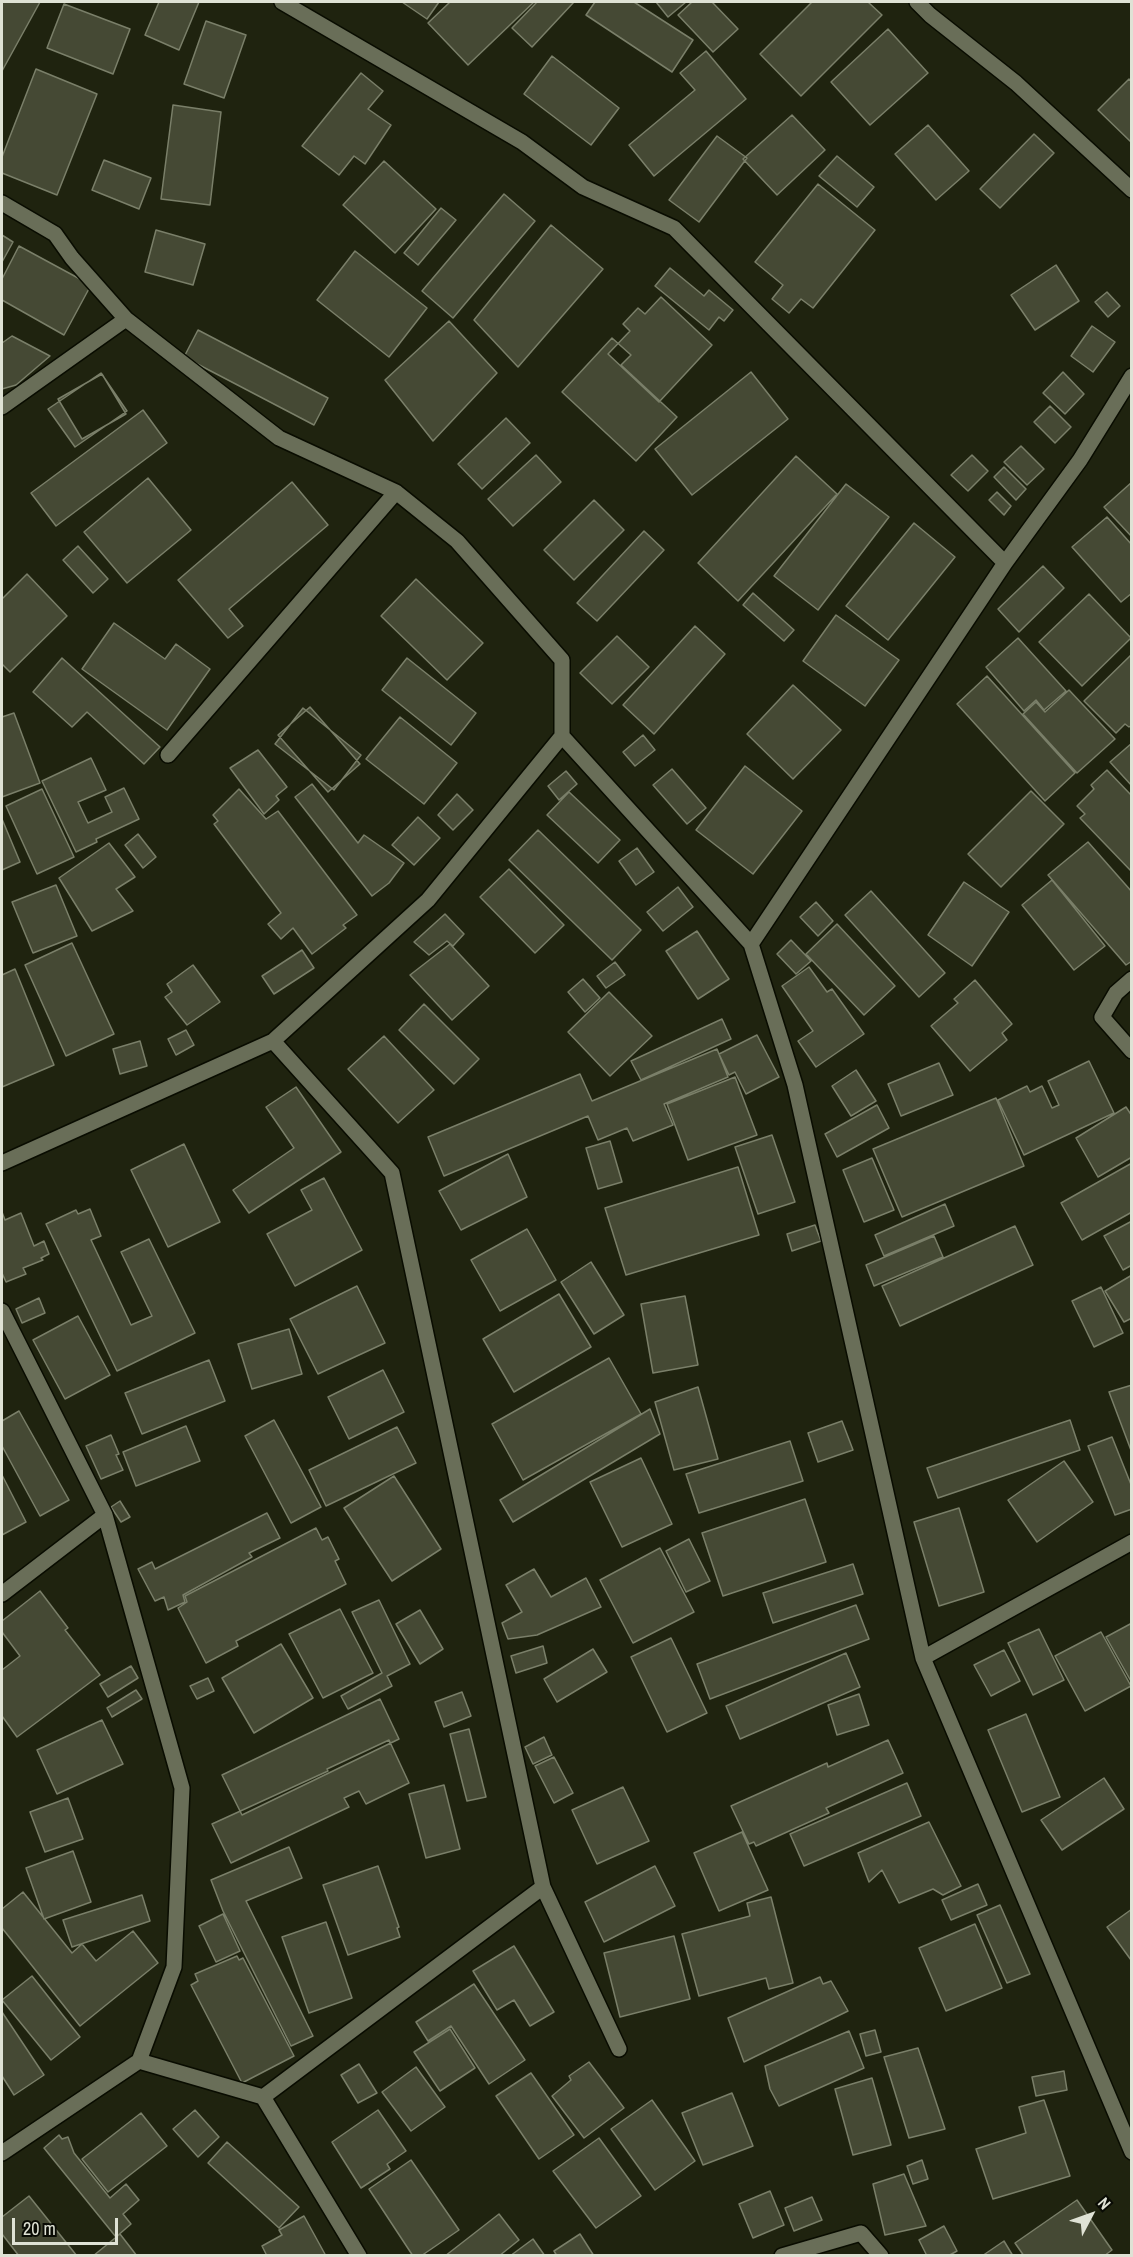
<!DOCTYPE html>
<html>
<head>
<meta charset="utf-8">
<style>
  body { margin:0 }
  #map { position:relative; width:1133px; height:2257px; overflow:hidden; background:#1f230f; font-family:"Archivo Narrow",sans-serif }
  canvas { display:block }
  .frame { position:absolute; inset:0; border:3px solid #dfe2d5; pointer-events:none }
  .north { position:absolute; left:1061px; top:2185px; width:60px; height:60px; -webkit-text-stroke:4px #090b04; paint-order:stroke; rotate:49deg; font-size:16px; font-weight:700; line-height:24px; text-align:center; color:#dfe2d5 }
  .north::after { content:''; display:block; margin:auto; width:21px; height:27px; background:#dfe2d5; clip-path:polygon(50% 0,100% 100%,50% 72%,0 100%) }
  .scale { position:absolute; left:12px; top:2218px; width:106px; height:27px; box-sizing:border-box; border:3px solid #dfe2d5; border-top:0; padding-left:8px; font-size:18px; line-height:21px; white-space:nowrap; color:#dfe2d5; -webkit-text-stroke:4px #090b04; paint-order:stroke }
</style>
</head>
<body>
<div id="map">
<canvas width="1133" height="2257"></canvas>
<div class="frame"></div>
<div class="north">N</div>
<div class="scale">20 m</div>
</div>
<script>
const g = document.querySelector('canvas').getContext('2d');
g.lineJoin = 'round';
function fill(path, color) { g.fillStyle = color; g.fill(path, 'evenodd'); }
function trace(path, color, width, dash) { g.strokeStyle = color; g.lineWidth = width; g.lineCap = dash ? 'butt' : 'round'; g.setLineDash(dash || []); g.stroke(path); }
const building = new Path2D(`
  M2,2h38l-38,69z
  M159,2h40l-20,48 -34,-15z
  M402,2h37l-12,17z
  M450,2h84l-66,63 -40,-42z
  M537,2h37l-42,45 -20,-19z
  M595,2h39l59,38 -21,32 -86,-57z
  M656,2h30l-18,15z
  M692,2h20l26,27 -25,23 -35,-37z
  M812,2h56l14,13 -81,81 -41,-42z
  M64,4l66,25 -17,45 -66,-26z
  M206,21l40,14 -22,63 -40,-14z
  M888,29l40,44 -58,52 -39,-43z
  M706,51l40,48 -92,77 -25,-31 66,-55 -15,-17z
  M552,56l67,52 -28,37 -67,-51z
  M36,69l61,25 -40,101 -55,-22v-16z
  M361,73l22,18 -15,18 23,16 -26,39 -11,-8 -15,19 -37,-29z
  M1129,79l3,3v61l-34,-33z
  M173,105l48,7 -11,93 -49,-6z
  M792,115l33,35 -48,45 -34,-36z
  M928,125l41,46 -33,29 -41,-46z
  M1034,134l20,19 -54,55 -20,-19z
  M717,136l30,22 -48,64 -30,-22z
  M837,156l37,31 -17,20 -38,-31z
  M104,160l47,18 -12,31 -47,-19z
  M384,161l52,48 -41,44 -52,-48z
  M818,184l57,46 -62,78 -12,-9 -12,14 -17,-14 11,-14 -28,-23z
  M504,194l31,27 -82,97 -31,-27z
  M441,208l15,12 -38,45 -14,-12z
  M551,225l52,44 -85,98 -44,-47z
  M156,230l49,14 -12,41 -48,-13z
  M2,235l11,7 -11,20z
  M19,246l72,39 -27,50 -62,-35v-21z
  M355,251l72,57 -38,49 -72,-57z
  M1056,265l23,36 -44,29 -24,-35z
  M670,268l34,28 5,-6 24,20 -9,11 -5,-4 -10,13 -54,-44z
  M1107,292l13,14 -12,11 -13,-15z
  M661,297l51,48 -53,57 -51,-48 22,-23 -7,-7 15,-16 7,6z
  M449,321l48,52 -64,68 -48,-61z
  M1092,326l23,16 -22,30 -22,-16z
  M198,330l130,68 -14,27 -130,-68z
  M12,336l38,20 -34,29 -14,4v-46z
  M612,338l19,17 -10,10 56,52 -41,44 -74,-69z
  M751,372l37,47 -96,76 -37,-46z
  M1063,372l21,22 -19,20 -22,-21z
  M101,373l26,38 -52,36 -27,-38z
  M102,374l24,40 -44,25 -24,-40z
  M1050,406l21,21 -16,16 -21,-21z
  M143,410l24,33 -111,83 -25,-33z
  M506,418l24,25 -48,46 -24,-25z
  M1021,446l23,23 -17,16 -23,-23z
  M536,455l25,27 -48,44 -25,-27z
  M972,455l16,16 -20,20 -17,-16z
  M796,456l41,38 -99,107 -40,-38z
  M1004,467l22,22 -10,11 -22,-23z
  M148,478l43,52 -64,53 -43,-51z
  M292,482l36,43 -99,84 14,17 -15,12 -50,-58z
  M1132,482v55l-28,-30z
  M846,484l43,33 -71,93 -44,-34z
  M997,492l14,14 -7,9 -15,-15z
  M594,500l30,30 -50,50 -30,-30z
  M1107,517l25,28v48l-11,9 -49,-55z
  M914,523l41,34 -67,83 -42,-34z
  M644,531l20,19 -67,71 -20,-18z
  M78,546l30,33 -15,14 -30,-33z
  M1043,566l21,22 -45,44 -21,-23z
  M27,574l40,42 -57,56 -8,-8v-65z
  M416,579l67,64 -36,37 -66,-64z
  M753,593l41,37 -10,11 -41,-36z
  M1089,594l42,44 -49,48 -43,-44z
  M836,615l63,45 -34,46 -62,-45z
  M114,623l51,36 11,-15 34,25 -43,61 -85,-61z
  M695,626l30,28 -71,80 -31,-29z
  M617,636l32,31 -37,37 -32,-31z
  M1018,638l48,53 -22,19 -8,-10 -12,11 -38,-44z
  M1132,654v71l-3,2 -4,-3 -9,9 -32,-32z
  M62,658l98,89 -16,17 -57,-52 -15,15 -39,-35z
  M407,658l69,55 -25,32 -69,-55z
  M987,676l88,97 -30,28 -88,-97z
  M793,685l48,45 -48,49 -46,-45z
  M1069,690l46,49 -38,34 -54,-59 13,-12 9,10z
  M310,707l50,57 -32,28 -50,-57z
  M303,708l58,47 -27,35 -59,-46z
  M14,713l26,70 -38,14v-80z
  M400,717l57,46 -33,41 -58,-45z
  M643,735l12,15 -20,16 -12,-14z
  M1132,743v43l-22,-24z
  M258,750l29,37 -11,9 3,4 -15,14 -34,-46z
  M91,758l15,32 -28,12 10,21 24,-11 -7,-15 19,-9 15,31 -43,20 1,3 -21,10 -34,-71z
  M745,766l57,45 -49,63 -57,-44z
  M672,769l34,39 -19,16 -34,-39z
  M1107,770l25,26v76l-52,-54 5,-4 -8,-8 17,-17 -3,-4z
  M566,771l11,13 -18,16 -11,-14z
  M312,784l46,59 6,-8 40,28 -15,20 -17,13 -77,-99z
  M42,789l32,68 -37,17 -31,-68z
  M239,789l27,30 12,-8 79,104 -14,10 3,3 -34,26 -19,-26 -12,11 -13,-15 13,-11 -67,-89 4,-3 -5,-6z
  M1031,791l33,33 -63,63 -33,-33z
  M569,792l51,48 -22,23 -51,-48z
  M457,794l16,16 -20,20 -15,-15z
  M418,817l22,21 -26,27 -22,-20z
  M2,819l18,43 -18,8z
  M538,830l103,100 -29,30 -103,-100z
  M138,834l18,23 -13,11 -18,-23z
  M1088,842l44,50v69l-6,4 -78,-90z
  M109,843l26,34 -19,12 17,22 -41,20 -33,-53z
  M637,848l17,24 -18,13 -17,-24z
  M509,869l55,56 -29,28 -55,-56z
  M1052,880l53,66 -31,24 -52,-65z
  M964,882l45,30 -37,54 -44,-31z
  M56,885l21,51 -44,17 -21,-51z
  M678,887l15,20 -30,24 -16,-19z
  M871,891l74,82 -26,24 -74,-82z
  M816,902l17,19 -15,15 -18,-19z
  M445,914l19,20 -11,12 -6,-5 -18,14 -15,-13z
  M837,924l58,62 -31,29 -58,-61z
  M697,931l32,48 -31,20 -32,-48z
  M791,940l20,21 -15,13 -19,-20z
  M72,943l42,91 -48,22 -41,-91z
  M450,944l39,42 -37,34 -42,-45z
  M302,950l12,18 -40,26 -12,-18z
  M615,962l10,13 -19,13 -9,-12z
  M193,965l27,37 -33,23 -22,-28 7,-5 -5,-8z
  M809,967l18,25 5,-3 32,45 -48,33 -18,-26 15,-10 -31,-45z
  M15,969l39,96 -52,22v-112z
  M583,979l17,19 -15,14 -17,-20z
  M975,980l37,44 -10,9 5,7 -37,31 -39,-45 27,-23 -4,-4z
  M609,992l43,44 -42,40 -42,-44z
  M424,1004l55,55 -25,25 -55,-54z
  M722,1019l9,20 -90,41 -10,-19z
  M186,1030l8,15 -18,10 -8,-16z
  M757,1035l22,42 -33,17 -11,-22 -6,3 -10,-21z
  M384,1036l50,54 -36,33 -50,-54z
  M140,1041l7,25 -27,8 -7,-25z
  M717,1049l11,28 -64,27 9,21 -40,16 -6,-13 -29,12 -10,-24 -144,60 -16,-39 152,-63 12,27z
  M1089,1061l25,52 -90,42 -26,-55 29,-14 3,6 12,-6 10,22 7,-3 -11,-24z
  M939,1063l14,32 -52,21 -13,-32z
  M856,1070l20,31 -25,15 -19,-30z
  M735,1077l22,58 -69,25 -21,-56z
  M296,1087l45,65 -92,61 -16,-23 61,-42 -28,-41z
  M996,1098l28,68 -122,51 -29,-68z
  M877,1105l12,23 -52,29 -12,-23z
  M1126,1107l6,9v41l-34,20 -22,-39z
  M772,1135l23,67 -37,12 -23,-67z
  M610,1141l12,41 -24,7 -12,-41z
  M184,1144l36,78 -52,25 -37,-77z
  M508,1154l19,43 -66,33 -22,-39z
  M872,1158l22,52 -30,12 -21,-52z
  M1132,1163v49l-50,28 -21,-37z
  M738,1167l21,68 -133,40 -21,-67z
  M324,1178l38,72 -67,36 -28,-52 45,-24 -11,-20z
  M945,1204l9,22 -70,30 -9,-21z
  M90,1209l11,27 -10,4 40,85 21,-9 -31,-64 28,-13 46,94 -78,38 -71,-147 30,-14 2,4z
  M2,1212l3,8 16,-7 13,33 10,-5 5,13 -8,4 2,2 -20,8 3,6 -20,8 -4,-9z
  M1132,1221v44l-9,5 -19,-34z
  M815,1225l6,16 -29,10 -5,-17z
  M1015,1226l18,39 -133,61 -18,-40z
  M527,1229l29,51 -56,31 -29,-51z
  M934,1236l9,21 -69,29 -8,-21z
  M591,1262l33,53 -30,19 -33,-52z
  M1132,1275v43l-8,4 -19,-31z
  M357,1286l28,57 -67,31 -28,-55z
  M1101,1287l22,46 -29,14 -22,-46z
  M559,1294l32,53 -77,45 -31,-53z
  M685,1296l13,69 -45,8 -12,-69z
  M39,1298l6,15 -23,10 -6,-14z
  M78,1316l32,59 -45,24 -32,-59z
  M289,1329l13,45 -50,15 -14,-45z
  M609,1358l32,56 -118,66 -31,-56z
  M209,1360l16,41 -83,33 -17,-41z
  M383,1370l21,42 -55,27 -21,-42z
  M1132,1385v68l-23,-61z
  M698,1387l20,72 -44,11 -19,-68z
  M650,1409l10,25 -147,88 -13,-22z
  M19,1411l50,89 -29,16 -38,-70v-25z
  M274,1420l47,87 -30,16 -46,-87z
  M1070,1420l10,30 -142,48 -11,-30z
  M842,1421l11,29 -35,12 -10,-29z
  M186,1426l14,35 -64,25 -13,-34z
  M397,1427l19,36 -90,43 -17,-36z
  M111,1435l8,19 -3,1 7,15 -22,9 -15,-33z
  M1112,1437l20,50v22l-17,6 -27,-69z
  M790,1441l13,40 -104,32 -13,-39z
  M641,1458l31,66 -50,23 -32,-65z
  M1064,1461l29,41 -56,40 -29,-42z
  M2,1475l24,47 -24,13z
  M394,1476l47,73 -49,32 -48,-73z
  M805,1499l21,63 -103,34 -21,-63z
  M120,1501l10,16 -9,5 -10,-15z
  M959,1508l25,84 -45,14 -25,-84z
  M267,1513l13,25 -31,15 3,4 -69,38 2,7 -17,8 -4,-13 -9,4 -17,-32 14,-7 3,7z
  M316,1528l6,12 6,-3 11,22 -4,2 11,23 -110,57 2,5 -32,17 -28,-55 9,-6 -2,-6z
  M689,1539l21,42 -24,11 -20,-41z
  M660,1548l34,64 -61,31 -33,-63z
  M853,1564l10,30 -90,29 -10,-30z
  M534,1569l17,28 35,-19 15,29 -64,28 -29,4 -6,-16 20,-11 -16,-27z
  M40,1591l28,37 -3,2 35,45 -83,62 -15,-21v-46l18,-14 -18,-24v-11z
  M379,1600l31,64 -23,12 5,10 -44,23 -7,-13 41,-23 -30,-61z
  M856,1605l13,34 -159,60 -13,-35z
  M340,1609l33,64 -50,25 -34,-64z
  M420,1610l23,39 -23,15 -24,-40z
  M1132,1623v60l-26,-46z
  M1039,1629l25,51 -31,15 -25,-52z
  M1101,1632l30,54 -46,25 -30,-55z
  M671,1638l36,75 -40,19 -36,-75z
  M281,1644l32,54 -59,35 -32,-55z
  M543,1646l4,17 -31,10 -5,-17z
  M593,1649l14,23 -50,30 -13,-23z
  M1004,1650l16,31 -29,15 -17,-31z
  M846,1653l14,34 -120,52 -14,-33z
  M131,1666l7,12 -30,19 -8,-13z
  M208,1678l6,13 -17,8 -7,-13z
  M136,1690l6,9 -30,18 -5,-9z
  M462,1692l9,24 -27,11 -9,-25z
  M859,1694l10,31 -32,10 -9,-30z
  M380,1699l19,40 -157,76 -20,-40z
  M1026,1714l34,83 -38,15 -34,-82z
  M102,1720l21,44 -66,30 -20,-44z
  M469,1729l17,68 -19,4 -17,-67z
  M544,1737l8,18 -19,9 -8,-17z
  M389,1740l20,43 -43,21 -7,-13 -15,7 5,9 -118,56 -19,-39 116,-53 -1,-2z
  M888,1740l15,33 -77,35 3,5 -73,33 -2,-4 -5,2 -18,-38 96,-43 1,4z
  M554,1757l19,36 -19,10 -19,-37z
  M1104,1778l20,31 -62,41 -21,-30z
  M907,1783l14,33 -117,50 -14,-32z
  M444,1785l16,64 -34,9 -17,-64z
  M623,1787l26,54 -52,23 -25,-54z
  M68,1798l15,41 -38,13 -15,-40z
  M929,1822l32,64 -18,9 -10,-6 -34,14 -17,-33 -13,12 -11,-29z
  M742,1832l26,58 -49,21 -25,-58z
  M289,1847l13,31 -56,23 67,135 -22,10 -68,-135 -12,-31z
  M73,1851l18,51 -47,17 -18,-51z
  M378,1866l21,61 -2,1 3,9 -52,18 -25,-70z
  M655,1866l20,40 -71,36 -19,-40z
  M978,1884l9,21 -36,15 -9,-20z
  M23,1892l49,61 10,-9 14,17 37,-30 25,32 -78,63 -78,-98v-19z
  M142,1895l8,26 -78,26 -9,-27z
  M771,1897l22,86 -24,6 -3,-11 -67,18 -17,-62 68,-18 -3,-13z
  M1000,1905l30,69 -23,9 -30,-68z
  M1132,1909v50l-1,1 -24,-33z
  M223,1914l17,37 -24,11 -17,-36z
  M326,1922l26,76 -43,15 -27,-76z
  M975,1924l27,64 -56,23 -27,-63z
  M674,1936l16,63 -70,18 -16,-64z
  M514,1946l40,66 -24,14 -16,-26 -17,10 -24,-39z
  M237,1956l2,4 4,-2 51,98 -52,27 -51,-98 7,-4 -3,-7z
  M32,1976l48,61 -29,23 -49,-60z
  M820,1977l3,7 8,-3 17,30 -104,51 -16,-44z
  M474,1984l51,76 -36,24 -38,-58 -23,15 -12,-19z
  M2,2012l42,63 -30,20 -12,-19z
  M450,2029l25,39 -35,23 -26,-39z
  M875,2030l6,22 -15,4 -6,-22z
  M849,2031l15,37 -85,38 -9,-17 -5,-23z
  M918,2048l27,81 -36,9 -25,-81z
  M589,2062l35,46 -40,30 -32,-42 19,-16 -2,-4z
  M359,2064l18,29 -19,10 -17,-28z
  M416,2067l29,40 -34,24 -29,-39z
  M1064,2071l3,19 -31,6 -4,-19z
  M531,2073l43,62 -35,24 -43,-63z
  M872,2078l19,67 -38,10 -18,-66z
  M732,2093l21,53 -50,19 -21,-52z
  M652,2100l43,61 -40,29 -44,-61z
  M1044,2100l26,76 -77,23 -17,-50 50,-16 -7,-26z
  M195,2110l24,27 -21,20 -25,-28z
  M378,2110l28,41 -19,13 3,5 -29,19 -29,-46z
  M141,2113l26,33 -59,46 -26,-33z
  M59,2135l3,4 6,-2 6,16 36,45 16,-14 13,16 -16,14 8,10 -15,13 -72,-89z
  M599,2138l42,58 -45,32 -43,-57z
  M227,2142l72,65 -20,21 -71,-65z
  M411,2160l48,70 -38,26h-8l-44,-67z
  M922,2160l6,19 -15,5 -6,-18z
  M904,2174l22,52 -41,9 -12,-51z
  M770,2191l14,34 -31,13 -14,-34z
  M29,2196l48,60h-58l-17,-22v-17z
  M812,2197l10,23 -28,11 -9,-23z
  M1077,2200l35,50 -8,6h-80l-9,-13z
  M499,2214l20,26 -20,16h-54z
  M304,2216l22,40h-59l-5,-10 20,-11 -3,-5z
  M944,2226l13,25 -9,5h-21l-8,-16z
  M120,2234l17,22h-44z
  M580,2234l14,22h-37l-3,-5z
  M533,2239l12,17h-35z
  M1004,2241l9,15h-31z`);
fill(building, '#454934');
trace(building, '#7a7f69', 1.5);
const street = new Path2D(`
  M282,2l240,140 61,45 91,41 331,335
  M917,2l13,13 86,68 116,107
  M2,203l53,31 17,24 54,61 153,119 117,54 61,49 105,119v76l189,208 44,141 128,573 209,494
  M2,407l124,-88
  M168,755l228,-263
  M751,944l254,-381 75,-103 52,-84
  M1132,979l-16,14 -14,24 30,34
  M273,1041l119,132 151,714 76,162
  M2,1163l271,-122 155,-141 134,-164
  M2,1311l103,204 77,273 -8,179 -35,94 124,36 96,159
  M2,1594l103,-79
  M923,1658l209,-116
  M263,2097l280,-210
  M2,2153l137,-92
  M782,2256l79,-23 20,23`);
trace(street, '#090c00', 18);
trace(street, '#696e58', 15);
</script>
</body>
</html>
